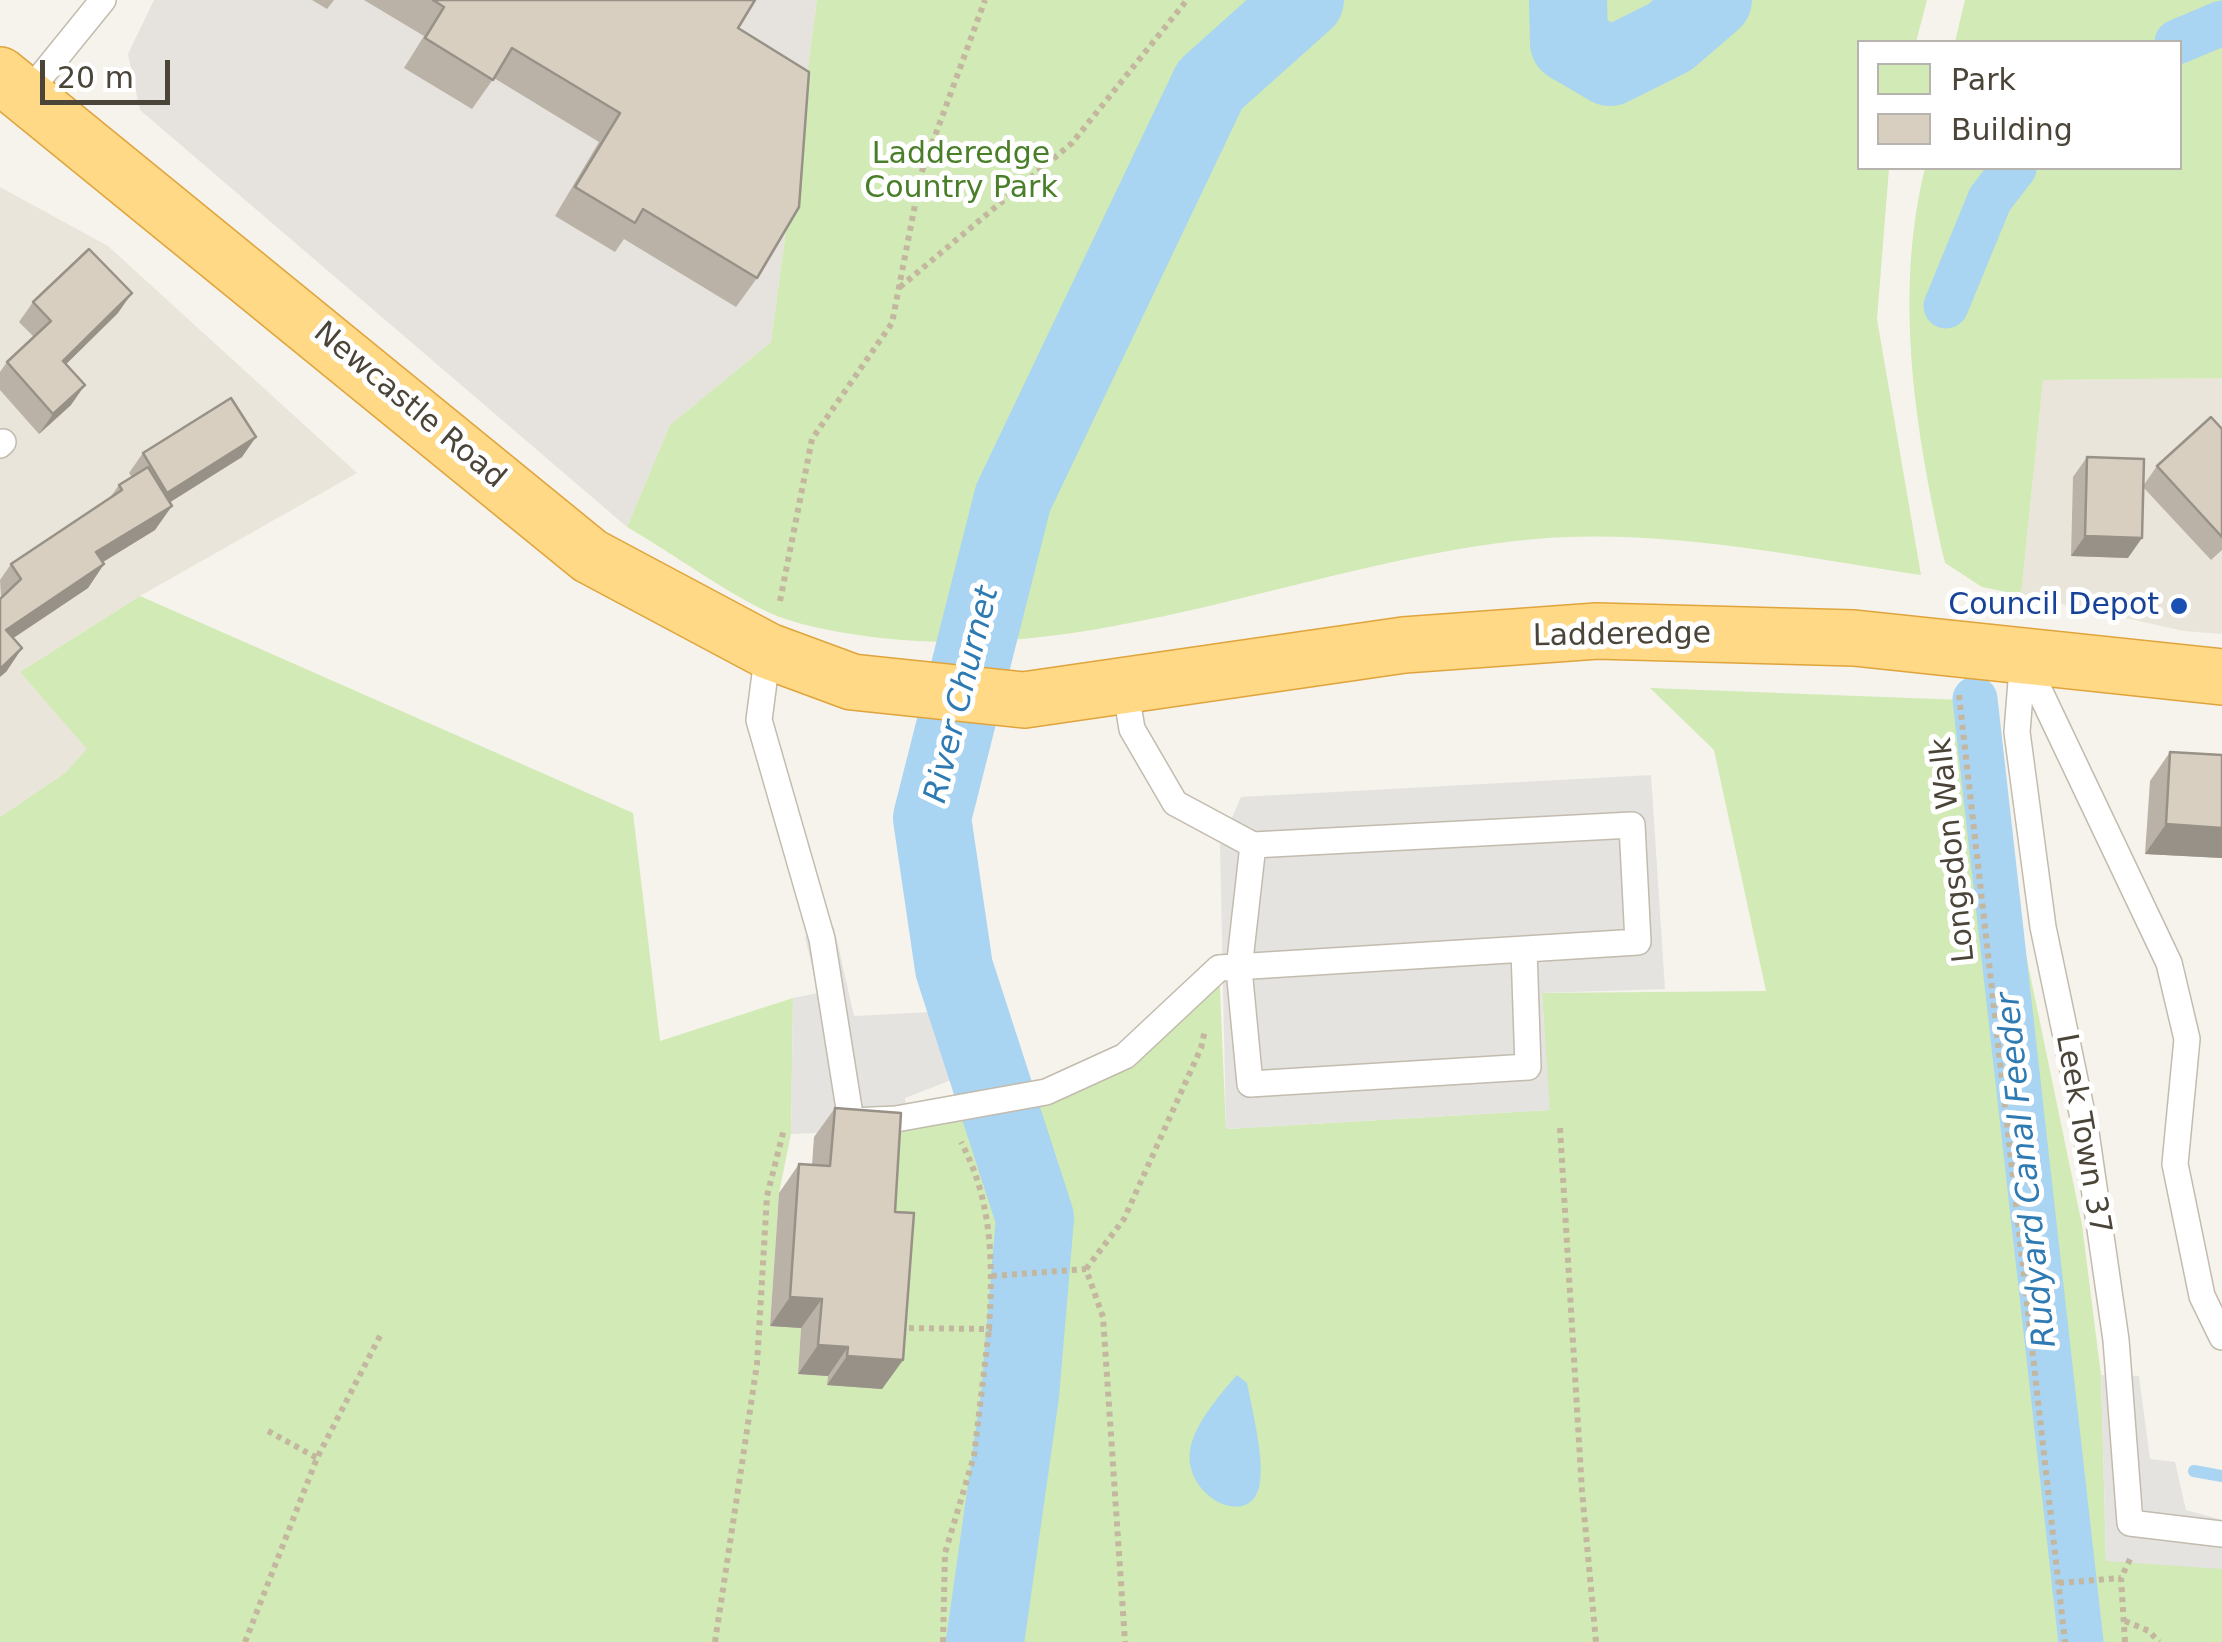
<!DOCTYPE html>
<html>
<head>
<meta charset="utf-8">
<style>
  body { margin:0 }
  #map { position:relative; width:2222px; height:1642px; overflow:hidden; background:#f6f3ec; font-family:"DejaVu Sans",sans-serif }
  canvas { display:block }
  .legend { position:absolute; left:1857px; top:40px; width:325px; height:130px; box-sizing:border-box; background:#fff; border:2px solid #b7b4b0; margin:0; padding:12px 18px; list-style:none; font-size:30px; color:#4b4439 }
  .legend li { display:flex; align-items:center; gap:20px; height:50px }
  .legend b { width:50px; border:2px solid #b7b4b0 }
  .scale { position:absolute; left:40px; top:60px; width:130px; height:45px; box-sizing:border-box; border:5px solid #4b4439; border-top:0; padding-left:12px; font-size:30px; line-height:35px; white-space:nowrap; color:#4b4439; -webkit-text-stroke:8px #fff; paint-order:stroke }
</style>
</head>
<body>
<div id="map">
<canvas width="2222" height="1642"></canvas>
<ul class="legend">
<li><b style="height:28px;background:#d2eab5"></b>Park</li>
<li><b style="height:28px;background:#d8cfc1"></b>Building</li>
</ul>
<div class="scale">20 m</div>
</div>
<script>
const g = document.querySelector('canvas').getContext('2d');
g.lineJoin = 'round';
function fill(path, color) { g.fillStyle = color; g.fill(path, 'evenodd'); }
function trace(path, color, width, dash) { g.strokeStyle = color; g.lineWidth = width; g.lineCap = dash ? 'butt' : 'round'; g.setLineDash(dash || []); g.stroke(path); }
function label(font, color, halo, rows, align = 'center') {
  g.font = font + ' "DejaVu Sans",sans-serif'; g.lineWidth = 10; g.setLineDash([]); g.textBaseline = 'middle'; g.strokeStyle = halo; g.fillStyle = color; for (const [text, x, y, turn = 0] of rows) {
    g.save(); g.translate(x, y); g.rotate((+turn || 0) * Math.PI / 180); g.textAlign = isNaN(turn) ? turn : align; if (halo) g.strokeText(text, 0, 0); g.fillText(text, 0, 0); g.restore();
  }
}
fill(new Path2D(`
  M0,187l108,59 249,227 -217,123 -120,76 68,77 -23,24 -65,44z
  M2222,378v256l-38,-3 -163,-36 22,-215z`), '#eae5da');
fill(new Path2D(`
  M154,0h663l-46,342 -101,83 -43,102 -487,-417 -12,-56z`), '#e6e2dd');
fill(new Path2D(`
  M817,0h1110l-11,42h-56v126h29l-12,151 44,256c-134,-20 -270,-50 -406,-34 -214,25 -416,122 -634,97 -33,-4 -72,-10 -104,-22 -44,-18 -106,-64 -150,-89l43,-102 101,-83z
  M1965,0h257v378l-179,2 -22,215 -39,-8 -37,-24c-29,-128 -52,-265 -20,-395h255v-126h-225z
  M140,596l493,217 27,228 133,-43 -2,136 -12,59 -9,133 31,2 -3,46 30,2 -1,8 58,-153 11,-112 60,-10 169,-53 94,-88 7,161 323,-19 -7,-117 224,-2 -52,-241 -64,-62 338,13 20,167 74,357 19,150 5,185 116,5v77h-2222v-825l65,-44 22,-24 -67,-77z`), '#d2eab5');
fill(new Path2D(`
  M1651,775l14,214 -123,4 8,117 -324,19 -6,-284 21,-48z
  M834,927l20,89 96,-5 14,64 -59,23 5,31 -119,5 2,-136 25,-5 -13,-56z
  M2101,1375l38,1 11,83 25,3 11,48 36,10v49l-116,-8z`), '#e5e3e0');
fill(new Path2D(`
  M1237,1375l10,8c5,26 17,74 13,99 -7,54 -88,10 -67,-43 8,-22 28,-46 44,-64z`), '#a9d4f2');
trace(new Path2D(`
  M2194,1471l28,5`), '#a9d4f2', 12);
trace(new Path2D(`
  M2177,42l45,-19
  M1946,306l44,-107 24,-31
  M1975,699l106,943`), '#a9d4f2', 45);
trace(new Path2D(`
  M1568,0l1,43 41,24 60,-30 43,-37
  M985,1642l35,-247 15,-177 -81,-250 -22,-150 81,-320 197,-413 95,-85`), '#a9d4f2', 78);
const service = new Path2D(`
  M26,95l77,-95
  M0,445l3,-3
  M768,651l-9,69 63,219 29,182 45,-2 150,-27 79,-36 94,-88 419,-26 -6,-117 -379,20 -78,-42 -43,-74 -7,-42
  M2023,656l-6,76 26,195 43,205 30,208 14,183 92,11
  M2023,656l146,307 18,76 -12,125 27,132 20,41
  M1253,845l-14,124 11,115 278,-17 -4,-117`);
const trunk = new Path2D(`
  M0,75l590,481 178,95 84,31 172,18 380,-55 193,-14 257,7 368,39`);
trace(service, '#c2bbae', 28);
trace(trunk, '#e0a43c', 58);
trace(new Path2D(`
  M900,287l172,-144 115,-143
  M780,601l32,-162 80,-116 29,-149 64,-174
  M1959,695l106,947
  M1560,1128l22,363 14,151
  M1086,1269l38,-50 77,-171 4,-18
  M992,1276l94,-7 17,48 22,325
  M899,1328l90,1c4,-66 4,-127 -28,-187
  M268,1431l49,27
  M2059,1583l62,-5
  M2125,1621l24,10 10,11
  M245,1642l72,-184 64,-124
  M715,1642l42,-278 10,-168 17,-67
  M943,1642l2,-89 29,-97 15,-127
  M2125,1642l-4,-64 10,-21`), '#c4b79f', 6, [5, 5]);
trace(service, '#fff', 25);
trace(trunk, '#ffd985', 55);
fill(new Path2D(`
  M312,0h22l-7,9z
  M364,0h391l-17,28 19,250 -21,29 -112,-68 -9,13 -60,-36 44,-74 -105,-64 -22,31 -68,-41 20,-32z
  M33,302l85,11 -52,51 5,41 -32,29 -39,-44v-18l7,-10 27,-25 -15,-15z
  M2222,429v121l-11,10 -68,-73 -15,71 -57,-2 2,-79 14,-20 56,29 14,-20z
  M143,453l99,4 -73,45 -14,28 -52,32 1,2 -16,24 -75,50 9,10 -16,24 -6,-92 11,-16 98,-65 10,-14 13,-8 -3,-4z
  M2170,752l52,3v103l-77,-4 5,-73z
  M835,1108l60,104 8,148 -21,29 -55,-4 1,-9 -30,-2 3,-46 -31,-2 9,-133 20,-29 13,1 2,-28z`), '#bab2a6');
fill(new Path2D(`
  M132,293l-14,20 -69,68 14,-20z
  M85,385l-14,20 -32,29 14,-20z
  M256,437l-14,20 -89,56 14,-20z
  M172,506l-17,24 -75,46 16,-24z
  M2085,536l57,2 -14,20 -57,-2z
  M104,564l-16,24 -88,59 6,-17z
  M22,648l-16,24 -6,5v-8z
  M2166,824l56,4v30l-77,-4z
  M790,1297l32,2 -21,29 -31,-2z
  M818,1345l30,2 -20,29 -30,-2z
  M847,1356l56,4 -21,29 -55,-4z`), '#979187');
const building = new Path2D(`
  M433,0h322l-17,28 71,44 -10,135 -42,71 -114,-69 -8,14 -60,-36 45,-74 -108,-65 -19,32 -68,-42 19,-31z
  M89,249l43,44 -69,68 22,24 -32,29 -46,-52 44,-41 -18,-19z
  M231,398l25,39 -89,56 -24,-40z
  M2211,417l11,12v108l-65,-71z
  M2087,457l57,2 -2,79 -57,-2z
  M148,467l24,39 -76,46 8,12 -98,66 16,18 -22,21v-70l21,-20 -10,-15 111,-74 -3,-5z
  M2170,752l52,3v73l-56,-4z
  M835,1108l66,5 -6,99 19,1 -11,147 -56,-4 1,-9 -30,-2 4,-46 -32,-2 9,-133 31,2z`);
fill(building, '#d8cfc1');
trace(building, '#979187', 2.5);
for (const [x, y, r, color] of [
  [2179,606,10,"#1a4fb4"]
]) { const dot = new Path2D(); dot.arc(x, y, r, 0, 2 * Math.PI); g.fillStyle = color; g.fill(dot); trace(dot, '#fff', 4); }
label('30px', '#4a7f2a', '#fff', [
  ["Ladderedge",961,155],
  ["Country Park",961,189]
]);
label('30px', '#4b4439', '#fff', [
  ["Newcastle Road",409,406,40],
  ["Ladderedge",1622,636,-1],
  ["Longsdon Walk",1954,850,-96],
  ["Leek Town 37",2082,1134,80]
]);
label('30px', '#164399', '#fff', [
  ["Council Depot",2159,606]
], 'right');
label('italic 32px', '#2e7ab2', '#fff', [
  ["River Churnet",963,695,-76],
  ["Rudyard Canal Feeder",2028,1170,-96]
]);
</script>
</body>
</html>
